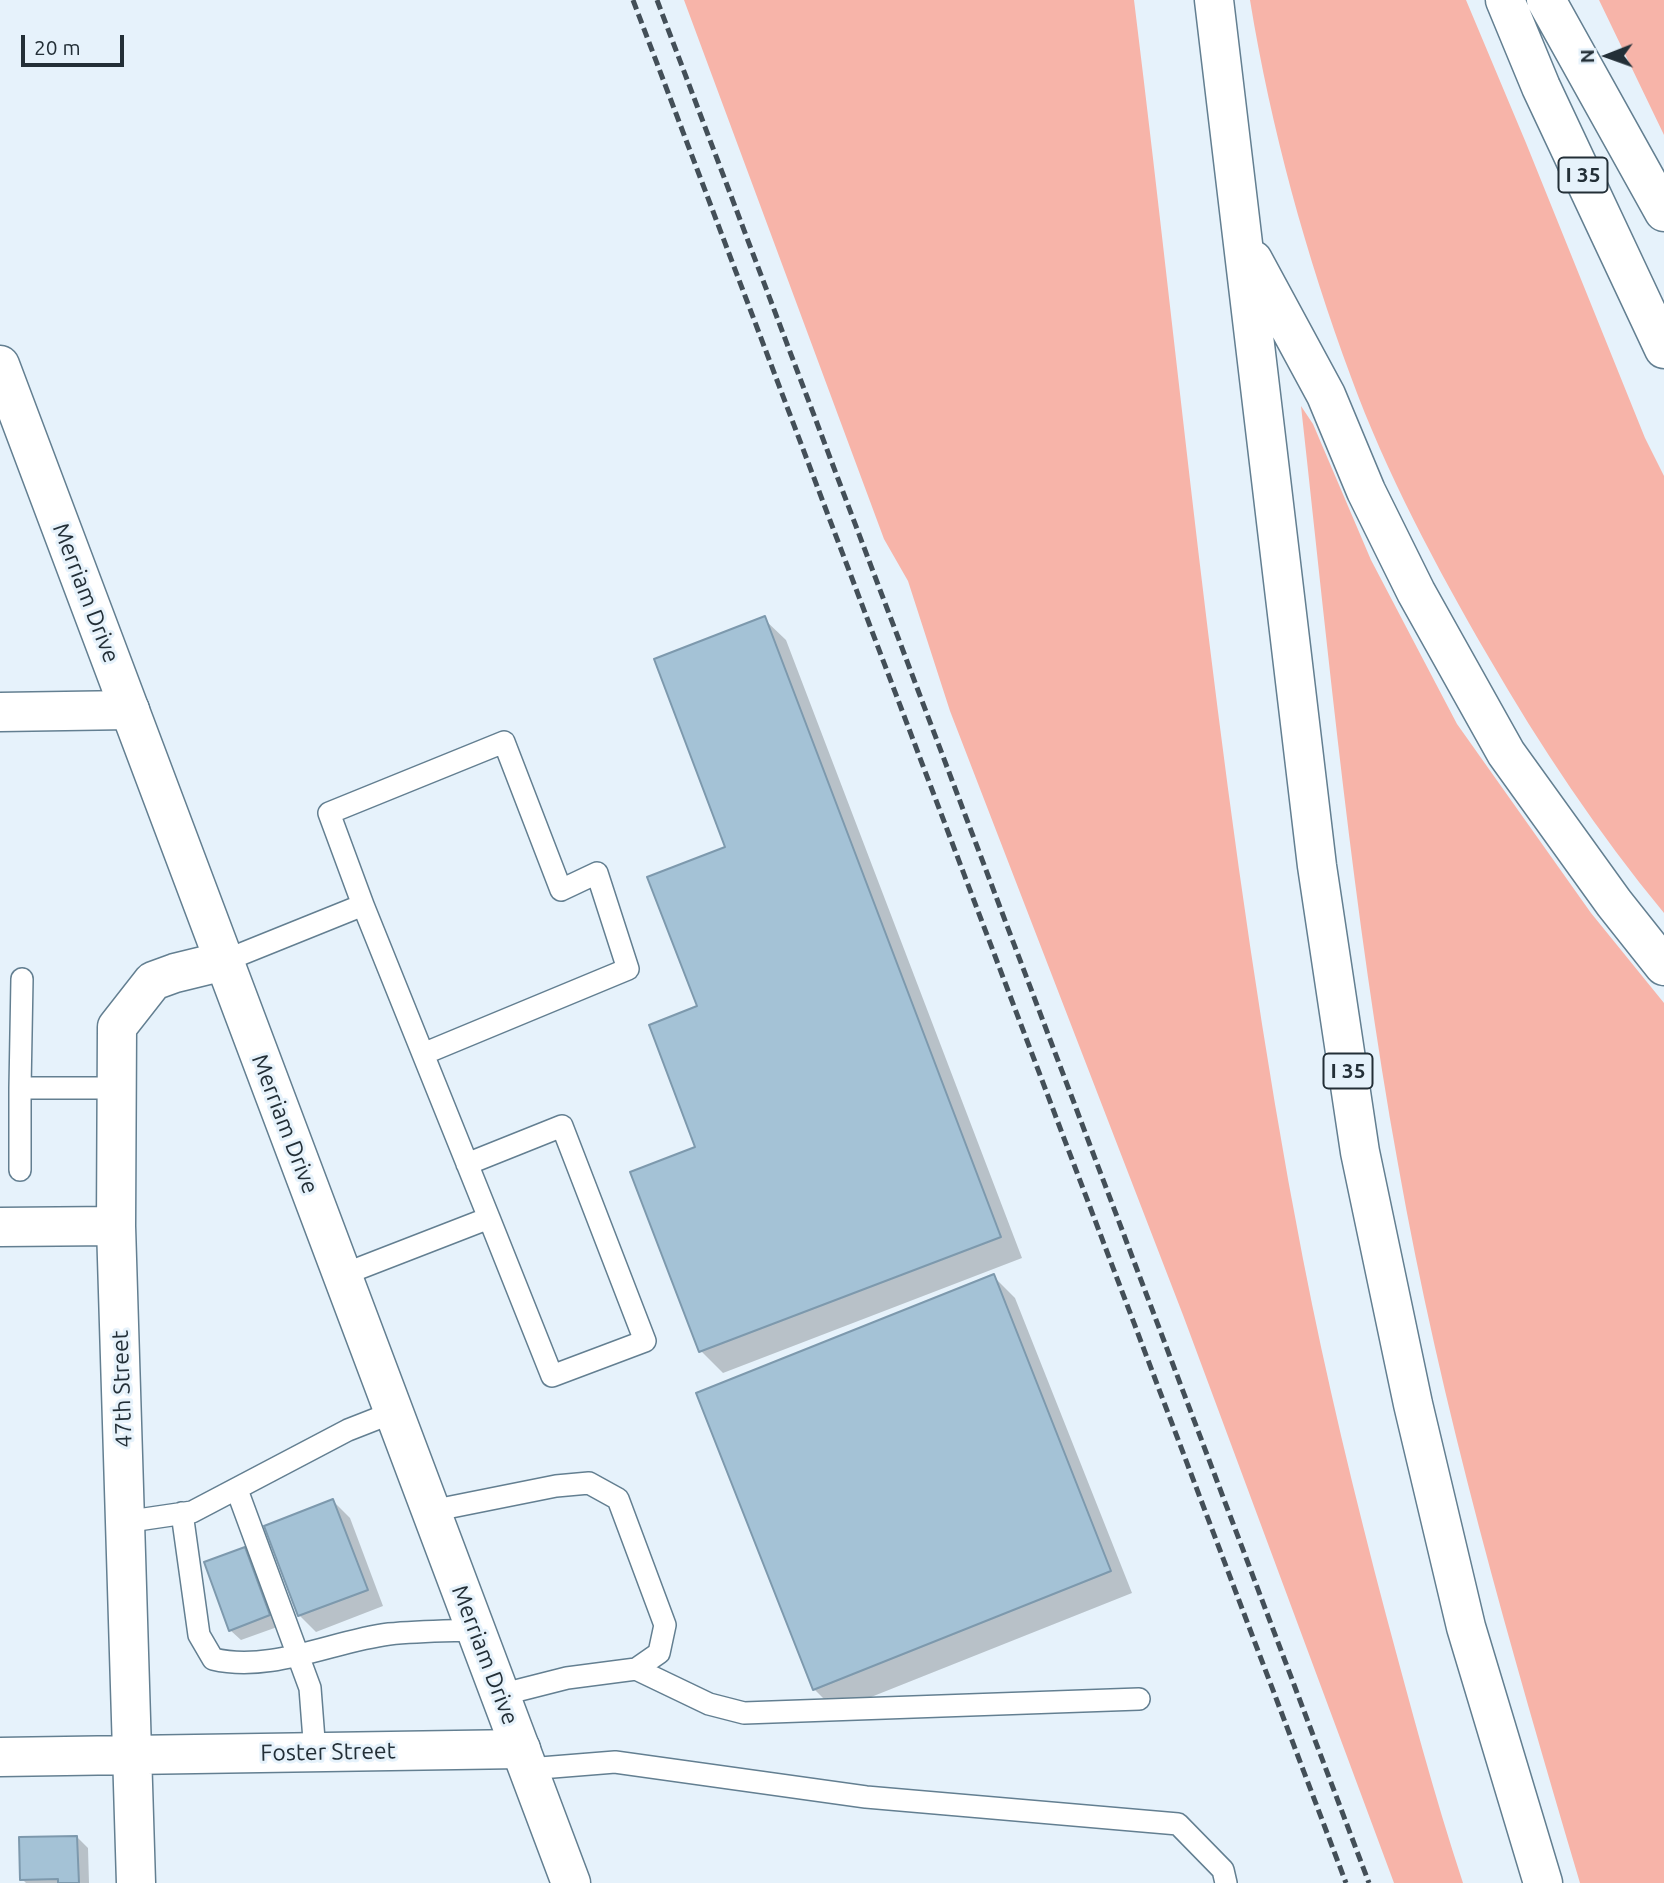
<!DOCTYPE html>
<html>
<head>
<meta charset="utf-8">
<style>
  body { margin:0 }
  #map { position:relative; width:1664px; height:1883px; overflow:hidden; background:#e6f2fb; font-family:Ubuntu,sans-serif }
  canvas { display:block }
  .north { position:absolute; left:1573px; top:21px; width:70px; height:70px; -webkit-text-stroke:5px #e6f2fb; paint-order:stroke; rotate:269deg; font-size:19px; font-weight:700; line-height:28px; text-align:center; color:#232f37 }
  .north::after { content:''; display:block; margin:auto; width:24px; height:32px; background:#232f37; clip-path:polygon(50% 0,100% 100%,50% 72%,0 100%) }
  .scale { position:absolute; left:21px; top:35px; width:103px; height:32px; box-sizing:border-box; border:4px solid #232f37; border-top:0; padding-left:9px; font-size:21px; line-height:24px; white-space:nowrap; color:#232f37; -webkit-text-stroke:5px #e6f2fb; paint-order:stroke }
</style>
</head>
<body>
<div id="map">
<canvas width="1664" height="1883"></canvas>
<div class="north">N</div>
<div class="scale">20 m</div>
</div>
<script>
const g = document.querySelector('canvas').getContext('2d');
g.lineJoin = 'round';
function fill(path, color) { g.fillStyle = color; g.fill(path, 'evenodd'); }
function trace(path, color, width, dash) { g.strokeStyle = color; g.lineWidth = width; g.lineCap = dash ? 'butt' : 'round'; g.setLineDash(dash || []); g.stroke(path); }
function label(font, color, halo, rows, align = 'center') {
  g.font = font + ' Ubuntu,sans-serif'; g.lineWidth = 6; g.setLineDash([]); g.textBaseline = 'middle'; g.strokeStyle = halo; g.fillStyle = color; for (const [text, x, y, turn = 0] of rows) {
    g.save(); g.translate(x, y); g.rotate((+turn || 0) * Math.PI / 180); g.textAlign = isNaN(turn) ? turn : align; if (halo) g.strokeText(text, 0, 0); g.fillText(text, 0, 0); g.restore();
  }
}
fill(new Path2D(`
  M684,0h450c52,420 89,843 169,1259 23,119 52,238 83,356 24,89 48,180 77,268h-69l-211,-568 -233,-604 -42,-130 -24,-42z
  M1250,0h216l60,143 119,295 19,38v437c-66,-80 -124,-167 -176,-257 -51,-88 -102,-183 -137,-279 -45,-122 -80,-248 -101,-377z
  M1599,0h65v135z
  M1301,406l12,18 58,136 86,164 134,189 73,90v880h-84c-70,-237 -139,-475 -182,-719 -45,-251 -69,-505 -97,-758z`), '#f7b4a9');
fill(new Path2D(`
  M764,619l22,21 236,618 -299,115 -22,-22 -4,-203 2,-141 29,-159z
  M993,1276l22,22 117,295 -296,118 -22,-22z
  M333,1501l17,17 33,88 -67,26 -17,-17z
  M245,1549l10,11 25,66 -39,14 -11,-10z
  M77,1837l11,11 1,35h-63l-4,-4z`), '#0003');
const building = new Path2D(`
  M765,616l236,621 -302,115 -69,-180 65,-25 -46,-122 48,-19 -50,-129 78,-30 -71,-188z
  M994,1274l117,297 -298,119 -117,-297z
  M333,1499l35,91 -70,26 -34,-90z
  M245,1547l25,68 -41,16 -25,-69z
  M77,1836l2,47h-21v-4l-38,1 -1,-43z`);
fill(building, '#a4c2d6');
trace(building, '#7d99ad', 2);
const lane = new Path2D(`
  M363,905l-34,-92 175,-71 57,148 36,-17 31,96 -205,85
  M224,961l139,-56 126,313 -147,57
  M22,979l-2,109h97
  M20,1088v82
  M467,1164l95,-38 83,215 -93,35 -63,-158
  M237,1490l73,198 5,65
  M431,1511l125,-25 33,-3 29,16 47,126 -6,28 -23,16 -69,9 -67,17
  M182,1513l17,122 14,24c58,14 120,-18 176,-25 29,-3 58,-3 87,-4
  M124,1522l68,-10 156,-82 46,-18
  M636,1669l73,35 35,9 395,-14
  M528,1769l87,-7 251,35 312,27 45,46 3,13`);
const street = new Path2D(`
  M0,712l130,-2
  M0,1227l116,-1
  M0,1757l521,-8
  M136,1883l-20,-657 1,-199 36,-46 22,-8 49,-12`);
const secondary = new Path2D(`
  M0,365l571,1518`);
const highway = new Path2D(`
  M1214,0l103,866 43,286 53,252 53,223 77,256
  M1505,0l36,87 123,262
  M1546,0l118,212
  M1253,260l73,135 40,96 50,101 90,161 108,150 50,63`);
trace(lane, '#637f91', 24);
trace(street, '#637f91', 41);
trace(secondary, '#637f91', 41);
trace(highway, '#637f91', 41);
trace(lane, '#fff', 21);
trace(street, '#fff', 38);
trace(secondary, '#fff', 38);
trace(highway, '#fff', 38);
trace(new Path2D(`
  M633,0l713,1883
  M657,0l712,1883`), '#434f58', 5, [10, 5]);
for (const [x, y, w] of [
  [1583,175,49],
  [1348,1071,49]
]) { const box = new Path2D(); box.roundRect(x - w / 2, y - 17.5, w, 35, 5); g.fillStyle = '#e6f2fb'; g.fill(box); trace(box, '#232f37', 2); }
label('bold 21px', '#232f37', null, [
  ["I 35",1583,175],
  ["I 35",1348,1071]
]);
label('23px', '#232f37', '#e6f2fb', [
  ["Merriam Drive",86,593,69],
  ["Merriam Drive",285,1124,69],
  ["47th Street",122,1389,-92],
  ["Merriam Drive",485,1655,69],
  ["Foster Street",328,1752,-1]
]);
</script>
</body>
</html>
